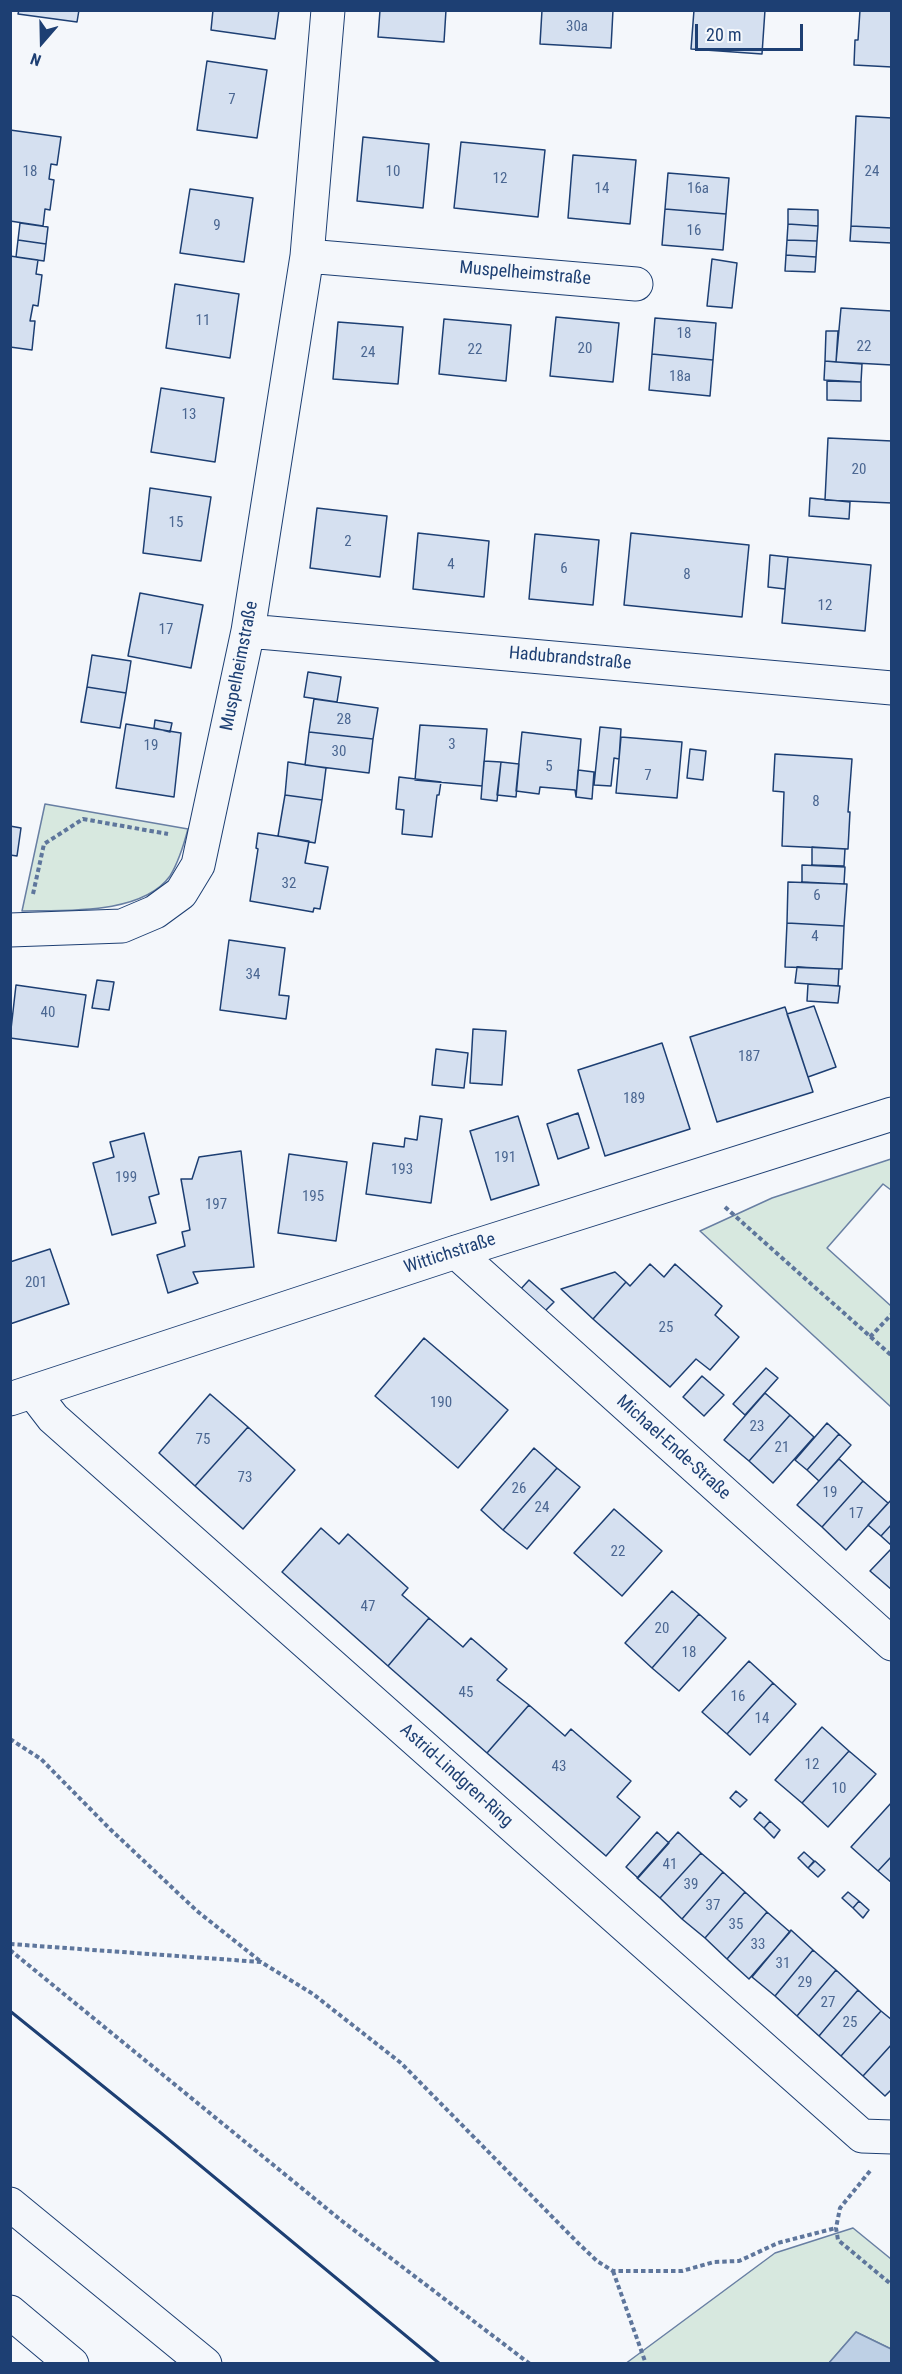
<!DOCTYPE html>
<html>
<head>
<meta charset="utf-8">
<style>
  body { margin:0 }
  #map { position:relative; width:902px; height:2374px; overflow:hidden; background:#f4f7fb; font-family:"Roboto Condensed",sans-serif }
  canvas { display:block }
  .frame { position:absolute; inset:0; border:12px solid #1d3f73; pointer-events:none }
  .north { position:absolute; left:12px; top:12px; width:60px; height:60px; -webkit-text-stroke:4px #f4f7fb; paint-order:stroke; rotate:200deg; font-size:16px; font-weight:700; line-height:24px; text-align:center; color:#1d3f73 }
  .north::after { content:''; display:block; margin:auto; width:21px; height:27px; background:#1d3f73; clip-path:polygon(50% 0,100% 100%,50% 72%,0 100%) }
  .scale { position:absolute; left:695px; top:24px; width:108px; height:27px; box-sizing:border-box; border:3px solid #1d3f73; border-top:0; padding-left:8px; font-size:18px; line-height:21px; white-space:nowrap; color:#1d3f73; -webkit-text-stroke:4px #f4f7fb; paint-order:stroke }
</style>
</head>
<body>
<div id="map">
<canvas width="902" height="2374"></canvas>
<div class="frame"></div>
<div class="north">N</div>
<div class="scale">20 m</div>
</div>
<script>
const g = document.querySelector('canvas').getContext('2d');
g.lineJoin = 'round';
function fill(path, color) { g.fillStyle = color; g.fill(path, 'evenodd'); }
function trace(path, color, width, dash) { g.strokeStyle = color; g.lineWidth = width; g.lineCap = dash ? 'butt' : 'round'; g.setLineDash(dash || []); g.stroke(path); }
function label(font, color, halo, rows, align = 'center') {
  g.font = font + ' "Roboto Condensed",sans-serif'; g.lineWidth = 4.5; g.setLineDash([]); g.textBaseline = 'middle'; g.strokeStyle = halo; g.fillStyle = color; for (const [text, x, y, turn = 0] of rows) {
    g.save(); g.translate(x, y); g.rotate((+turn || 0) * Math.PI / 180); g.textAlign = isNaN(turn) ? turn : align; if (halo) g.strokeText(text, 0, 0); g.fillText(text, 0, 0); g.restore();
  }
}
const green = new Path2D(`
  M45,804l143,25c-4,15 -10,34 -18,47 -28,39 -105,34 -148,35z
  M891,1159v31l-8,-6 -56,64 64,58v101l-191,-176 72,-33z
  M853,2228l38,31v90l-35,-17 -27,31 -204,1 150,-111z`);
fill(green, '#d7e8df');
trace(green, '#687fa3', 1.5);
const water = new Path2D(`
  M856,2332l35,17v14h-62z`);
fill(water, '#bed0e5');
trace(water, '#687fa3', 1.5);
const building = new Path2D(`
  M19,10h60l-2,12 -59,-8z
  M213,10h66l-4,29 -64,-9z
  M380,10h66l-2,32 -66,-5z
  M542,10h71l-2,38 -71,-4z
  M694,10h71l-3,44 -71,-5z
  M860,10h32v57l-38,-2 1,-25h3z
  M207,61l60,9 -10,68 -60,-8z
  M856,116l36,2v110l-41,-2z
  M10,130l51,7 -4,28 -6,-1 -2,15 5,1 -4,30 -5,-1 -2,17 -33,-5z
  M363,137l66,7 -6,64 -66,-7z
  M461,142l84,8 -7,67 -84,-9z
  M573,155l63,5 -6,64 -62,-6z
  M668,173l61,5 -3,36 -61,-5z
  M190,189l63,9 -9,64 -64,-9z
  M665,209l61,5 -3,36 -61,-5z
  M788,209l30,1v16l-30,-2z
  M20,223l28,4 -2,17 -28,-4z
  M788,224l30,2 -1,15 -30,-1z
  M851,226l41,2v15l-42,-2z
  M18,240l28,4 -2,17 -28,-4z
  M787,240l30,1 -1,16 -30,-2z
  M786,255l30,2 -1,15 -30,-1z
  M10,256l28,4 -2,14 6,1 -4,31 -5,-1 -3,16h5l-3,29 -22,-3z
  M712,259l25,4 -5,45 -25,-2z
  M175,284l64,10 -9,64 -64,-10z
  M841,308l51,3v54l-56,-3z
  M556,317l63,6 -6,59 -63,-6z
  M655,318l61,5 -3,37 -61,-6z
  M444,319l67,6 -5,56 -67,-7z
  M338,322l65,5 -5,57 -65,-5z
  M826,331h12l-2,31 -11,-1z
  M652,354l61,6 -3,36 -61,-6z
  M825,361l37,3 -1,18 -37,-2z
  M827,381l34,1v19l-34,-1z
  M161,388l63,10 -9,64 -64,-10z
  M828,438l64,3v62l-67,-3z
  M150,488l61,9 -10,64 -58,-8z
  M810,498l40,4 -1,17 -40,-3z
  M317,508l70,8 -7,61 -70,-9z
  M418,533l71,8 -5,56 -71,-8z
  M631,533l118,12 -7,72 -118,-12z
  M535,534l64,6 -6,65 -64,-6z
  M770,555l18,2 -3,32 -17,-2z
  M788,557l83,8 -6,66 -83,-8z
  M140,593l63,12 -12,63 -63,-12z
  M92,655l39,6 -5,32 -39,-6z
  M308,672l33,5 -4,25 -33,-5z
  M87,687l39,6 -6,35 -39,-6z
  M314,699l64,9 -5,31 -64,-7z
  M155,720l17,3 -2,9 -16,-4z
  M126,724l55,9 -7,64 -58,-9z
  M420,725l67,4 -5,57 -67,-6z
  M600,727l21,2 -2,30 -5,-1 -3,28 -17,-1z
  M309,732l64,7 -4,34 -64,-8z
  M522,732l59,7 -5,58 -1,-7 -35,-3 -1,7 -23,-3z
  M621,737l61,5 -5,56 -61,-5z
  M690,749l16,2 -3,29 -16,-2z
  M775,754l77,5 -4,53h2l-2,37 -66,-3 2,-54 -11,-1z
  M484,761l17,1 -4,39 -16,-2z
  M288,762l38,6 -4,32 -37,-5z
  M501,762l18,2 -3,33 -19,-2z
  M578,770l16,2 -2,27 -16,-2z
  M399,777l42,5 -2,13h-2l-5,42 -30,-3 2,-24 -8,-1z
  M285,795l37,5 -7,43 -37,-7z
  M10,826l11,2 -4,28 -7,-1z
  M258,833l51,8 -4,22 23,4 -8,42 -6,-1 -1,4 -63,-11 8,-52 -2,-1z
  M812,847l33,2 -1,17 -32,-1z
  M802,865l43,2 -1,17 -42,-2z
  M788,882l59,2 -3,42 -57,-3z
  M787,923l57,3 -2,43 -57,-2z
  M229,940l56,8 -6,47 10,1 -3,23 -66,-9z
  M797,967l42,2 -1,17 -43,-3z
  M97,980l17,2 -5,28 -17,-2z
  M808,984l32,2 -2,17 -31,-2z
  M16,985l70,10 -8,52 -68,-9z
  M814,1006l22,61 -28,10 -21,-63z
  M785,1007l28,85 -96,30 -27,-85z
  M473,1029l33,2 -4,54 -32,-2z
  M662,1043l28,86 -85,27 -27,-86z
  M436,1049l32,4 -4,35 -32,-3z
  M578,1113l11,35 -31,11 -11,-35z
  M420,1116l22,3 -11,84 -65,-9 7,-51 31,4 1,-9 12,2z
  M518,1116l21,69 -48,15 -21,-69z
  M144,1133l15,61 -10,3 7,26 -44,12 -19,-72 21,-6 -4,-15z
  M241,1151l13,116 -61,5 5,11 -30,10 -11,-38 28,-9 -3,-14 8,-2 -9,-51h11l7,-22z
  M289,1154l58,8 -11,79 -58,-8z
  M50,1249l19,55 -59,20v-62z
  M650,1264l14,13 11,-13 47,42 -7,9 24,22 -29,33 -14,-11 -26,28 -77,-68 33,-37 4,4z
  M615,1272l11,10 -33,37 -32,-30z
  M529,1280l25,22 -11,11 -24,-22z
  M424,1338l84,72 -50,58 -83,-72z
  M766,1368l12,10 -33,37 -12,-11z
  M702,1376l22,19 -20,21 -21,-19z
  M765,1393l25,22 -41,46 -25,-21z
  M210,1394l38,33 -53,59 -36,-33z
  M790,1415l24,22 -41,46 -24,-22z
  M827,1423l12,11 -32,36 -12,-10z
  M248,1427l47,43 -52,59 -48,-43z
  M839,1434l12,11 -32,36 -12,-11z
  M534,1448l23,20 -54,62 -22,-20z
  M839,1459l24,22 -41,46 -25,-22z
  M557,1468l23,19 -53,62 -24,-19z
  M863,1481l25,22 -42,47 -24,-23z
  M892,1499v25l-11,12 -13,-11z
  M614,1509l48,42 -40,45 -48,-43z
  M892,1524v22l-11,-10z
  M321,1528l18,16 9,-10 60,54 -6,7 27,23 -41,48 -106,-94z
  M892,1548v42l-22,-19z
  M672,1591l27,23 -47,54 -27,-25z
  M699,1614l27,24 -47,53 -27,-23z
  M429,1618l34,29 8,-9 36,31 -10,11 32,25 -42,48 -99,-87z
  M749,1661l24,22 -46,51 -25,-22z
  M773,1683l23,21 -46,51 -23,-21z
  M529,1705l36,31 6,-7 60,52 -14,16 23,20 -34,39 -119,-103z
  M822,1727l27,24 -47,52 -27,-23z
  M849,1751l27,23 -48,53 -26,-24z
  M736,1791l11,9 -7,7 -10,-9z
  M892,1802v54l-14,15 -27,-24z
  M760,1812l10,9 -6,7 -10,-9z
  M770,1821l10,9 -6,8 -10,-10z
  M657,1832l12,11 -31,35 -12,-11z
  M678,1832l23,21 -41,45 -23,-20z
  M804,1852l10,9 -6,7 -10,-10z
  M701,1853l22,19 -41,47 -22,-21z
  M892,1856v27l-14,-12z
  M815,1861l10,9 -7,7 -10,-9z
  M723,1872l22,20 -40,46 -23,-19z
  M745,1892l22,20 -40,47 -22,-21z
  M848,1892l11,9 -6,7 -11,-10z
  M859,1901l10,9 -6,8 -10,-10z
  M767,1912l23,20 -41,47 -22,-20z
  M791,1930l22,20 -38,46 -23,-19z
  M813,1950l23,20 -39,46 -22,-20z
  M836,1970l22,20 -39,46 -22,-20z
  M858,1990l23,21 -40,45 -22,-20z
  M881,2011l11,9v24l-29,32 -22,-20z
  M892,2044v45l-7,7 -22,-20z`);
fill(building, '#d5e0f0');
trace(building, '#1d3f73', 1.5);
const street = new Path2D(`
  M307,256l329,28
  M248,631l644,57
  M10,930l112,-4 33,-14 26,-19 17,-28 50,-234 59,-375 21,-246
  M456,1252l436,392
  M33,1392l20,26 809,718 30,1
  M10,1399l446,-147 436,-138`);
const highway = new Path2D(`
  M10,2204l195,160
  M10,2312l62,52`);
trace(street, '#1d3f73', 35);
trace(highway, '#1d3f73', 35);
trace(new Path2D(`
  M33,894l11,-50 39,-25 85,15
  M725,1207l167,149
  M870,1337l22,-23
  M10,1739l31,20 69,70 87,82 63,50
  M10,1944l251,18 52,32 88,69 177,180 19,18 16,10h69l32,-9 25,-1 39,-18 58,-15
  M10,1950l332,271 188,143
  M870,2171l-30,37 -4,20 2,12 54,45
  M613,2271l33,93`), '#5e769c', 4, [4.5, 3]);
trace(street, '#f4f7fb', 33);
trace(highway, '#f4f7fb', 33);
trace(new Path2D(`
  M10,2011l151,122 279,231`), '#1d3f73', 3);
label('15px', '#4b6792', null, [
  ["30a",577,27],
  ["7",232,100],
  ["18",30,172],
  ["10",393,172],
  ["24",872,172],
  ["12",500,179],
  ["14",602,189],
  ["16a",698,189],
  ["9",217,226],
  ["16",694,231],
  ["11",203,321],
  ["18",684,334],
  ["22",864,347],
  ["20",585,349],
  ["22",475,350],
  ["24",368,353],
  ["18a",680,377],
  ["13",189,415],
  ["20",859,470],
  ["15",176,523],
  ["2",348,542],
  ["4",451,565],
  ["6",564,569],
  ["8",687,575],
  ["12",825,606],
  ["17",166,630],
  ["28",344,720],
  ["3",452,745],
  ["19",151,746],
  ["30",339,752],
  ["5",549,767],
  ["7",648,776],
  ["8",816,802],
  ["32",289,884],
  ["6",817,896],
  ["4",815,937],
  ["34",253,975],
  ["40",48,1013],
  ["187",749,1057],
  ["189",634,1099],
  ["191",505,1158],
  ["193",402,1170],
  ["199",126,1178],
  ["195",313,1197],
  ["197",216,1205],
  ["201",36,1283],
  ["25",666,1328],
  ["190",441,1403],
  ["23",757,1427],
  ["75",203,1440],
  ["21",782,1448],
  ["73",245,1478],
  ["26",519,1489],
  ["19",830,1493],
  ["24",542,1508],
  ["17",856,1514],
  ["22",618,1552],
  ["47",368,1607],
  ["20",662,1629],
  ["18",689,1653],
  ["45",466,1693],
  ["16",738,1697],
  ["14",762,1719],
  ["12",812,1765],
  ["43",559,1767],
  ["10",839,1789],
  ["41",670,1865],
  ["39",691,1885],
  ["37",713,1906],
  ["35",736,1925],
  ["33",758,1945],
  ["31",783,1964],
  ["29",805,1983],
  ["27",828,2003],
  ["25",850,2023]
]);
label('18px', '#1d3f73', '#f4f7fb', [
  ["Muspelheimstraße",525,274,5],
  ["Hadubrandstraße",570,659,5],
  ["Muspelheimstraße",240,666,-79],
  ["Wittichstraße",450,1254,-18],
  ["Michael-Ende-Straße",673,1448,42],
  ["Astrid-Lindgren-Ring",456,1776,42]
]);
</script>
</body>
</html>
